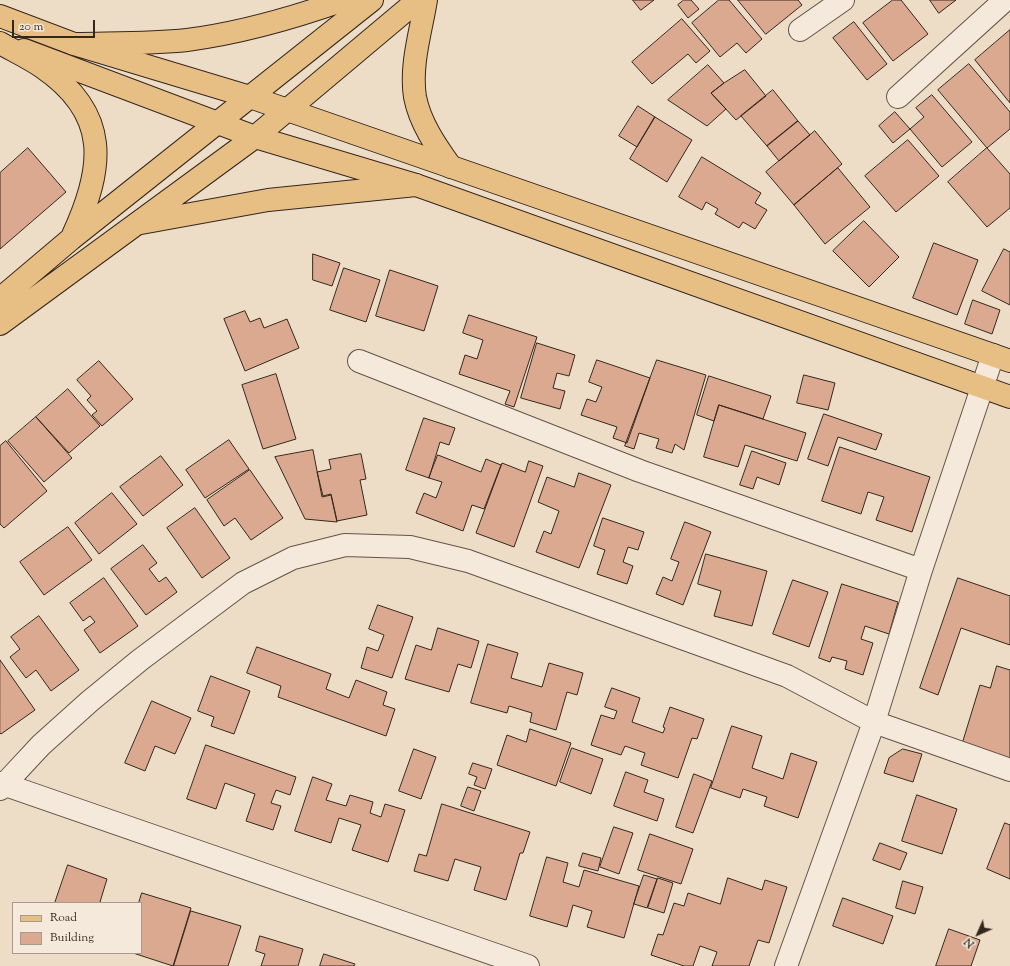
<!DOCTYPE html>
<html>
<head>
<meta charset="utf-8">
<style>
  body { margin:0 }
  #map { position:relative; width:1010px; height:966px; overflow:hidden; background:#eeddc6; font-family:"Sorts Mill Goudy",serif }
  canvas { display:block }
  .legend { position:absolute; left:12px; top:902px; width:130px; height:52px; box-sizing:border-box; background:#f4e9da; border:1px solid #a79b8f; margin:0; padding:5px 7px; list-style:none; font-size:12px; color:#34271e }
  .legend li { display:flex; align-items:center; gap:8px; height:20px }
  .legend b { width:20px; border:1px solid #a79b8f }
  .north { position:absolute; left:958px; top:914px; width:40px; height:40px; -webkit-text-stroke:3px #f4e9da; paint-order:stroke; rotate:225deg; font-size:11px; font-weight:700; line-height:16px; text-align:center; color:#34271e }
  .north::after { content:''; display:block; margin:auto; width:14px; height:18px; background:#34271e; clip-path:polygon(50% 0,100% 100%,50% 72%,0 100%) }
  .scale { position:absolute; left:12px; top:20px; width:83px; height:18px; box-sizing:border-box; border:2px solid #34271e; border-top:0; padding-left:5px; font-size:12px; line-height:14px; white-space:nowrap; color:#34271e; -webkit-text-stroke:3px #f4e9da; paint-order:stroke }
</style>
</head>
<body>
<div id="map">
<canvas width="1010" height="966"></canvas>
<ul class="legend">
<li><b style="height:5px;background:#e7be83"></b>Road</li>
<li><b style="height:11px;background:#dba990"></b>Building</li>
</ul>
<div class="north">N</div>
<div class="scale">20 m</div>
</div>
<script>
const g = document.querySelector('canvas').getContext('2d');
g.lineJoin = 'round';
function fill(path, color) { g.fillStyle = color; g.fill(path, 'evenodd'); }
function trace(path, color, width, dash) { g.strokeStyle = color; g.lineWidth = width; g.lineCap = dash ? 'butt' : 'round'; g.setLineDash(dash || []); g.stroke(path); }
const building = new Path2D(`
  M633,0h21l-13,10z
  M684,0h7l8,9 -11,9 -10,-13z
  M719,0h10l33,39 -16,14 -9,-10 -17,14 -28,-34z
  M738,0h60l4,5 -36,29z
  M893,0h8l27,34 -35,27 -30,-38z
  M930,0h26l-17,13z
  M682,19l28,32 -14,12 -8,-9 -36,30 -20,-22z
  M854,22l33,42 -20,16 -34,-42z
  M1010,30v73l-35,-43z
  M969,64l41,48v17l-23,19 -49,-58z
  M708,65l16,18 -13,10 15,16 -19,17 -39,-26z
  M745,70l21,26 -30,24 -25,-27 13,-10z
  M773,90l25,31 -31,25 -26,-30z
  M932,95l40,47 -30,25 -32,-38 14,-12 -8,-9z
  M638,106l17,11 -18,30 -18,-11z
  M895,112l15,17 -17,14 -14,-17z
  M655,117l37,23 -25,42 -37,-23z
  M798,121l12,14 -31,26 -12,-15z
  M815,131l27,33 -48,41 -28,-33z
  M908,140l31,36 -43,36 -31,-36z
  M28,148l38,44 -66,57v-76z
  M987,148l23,26v34l-23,19 -39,-45z
  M702,157l59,36 -6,10 12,7 -12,19 -12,-7 -4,6 -24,-14 3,-5 -12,-7 -4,8 -23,-13z
  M838,168l32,39 -45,37 -31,-39z
  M864,221l35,36 -30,30 -36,-36z
  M934,243l44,17 -21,55 -44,-17z
  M1004,249l6,3v53l-28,-14z
  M313,254l27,9 -8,23 -19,-6z
  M344,268l36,12 -14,42 -36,-12z
  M390,270l48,16 -14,45 -48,-15z
  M973,300l27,10 -8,24 -27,-10z
  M245,311l5,11 10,-4 4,10 23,-9 12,29 -54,23 -21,-52z
  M469,315l68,22 -23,70 -9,-3 5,-13 -51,-17 6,-19 12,4 6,-19 -20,-7z
  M537,343l38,12 -6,21 -12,-3 -4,15 12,3 -5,18 -39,-11z
  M597,360l53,18 -23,65 -14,-5 4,-11 -36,-12 6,-16 9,3 6,-15 -13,-5z
  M657,360l49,15 -22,75 -9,-6 -3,9 -16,-5 3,-9 -20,-6 -5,16 -9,-3z
  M99,361l34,38 -31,27 -10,-11 5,-4 -10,-11 4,-4 -14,-16z
  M276,374l20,65 -33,10 -21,-64z
  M804,375l31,8 -7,27 -31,-7z
  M709,376l62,20 -8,23 -44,-14 -5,16 -17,-6z
  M68,389l32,37 -31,27 -33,-36z
  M719,405l87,28 -9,28 -52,-16 -7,22 -34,-10z
  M824,414l58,20 -6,16 -38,-13 -10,29 -20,-7z
  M36,417l36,41 -28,24 -36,-41z
  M424,418l31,10 -6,17 -9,-3 -11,36 -23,-8z
  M229,440l20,29 -44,29 -19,-28z
  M6,441l41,50 -43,37 -4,-4v-78z
  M840,447l90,30 -18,55 -36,-12 8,-23 -16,-5 -7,22 -39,-13z
  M313,450l9,47 9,-2 6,27 -32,-3 -30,-62z
  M752,451l34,12 -7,22 -22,-8 -4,12 -13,-4z
  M361,454l5,25 -6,1 7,35 -30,6 -6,-27 -8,2 -6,-24 14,-3 -2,-9z
  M438,455l43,17 5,-13 15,6 -17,44 -12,-4 -9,26 -47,-18 8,-20 12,5 6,-16 -13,-4z
  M161,456l22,29 -40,31 -23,-29z
  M529,461l14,5 -29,81 -38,-14 26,-70 23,9z
  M250,470l33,48 -32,22 -16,-22 -11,8 -17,-26z
  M579,473l32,12 -32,83 -43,-16 8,-21 7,3 8,-23 -21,-9 9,-25 27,10z
  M112,493l25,31 -38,30 -24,-31z
  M195,508l35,50 -28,20 -35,-50z
  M603,518l41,14 -6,18 -10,-3 -5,15 10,4 -6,18 -30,-10 8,-24 -11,-4z
  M685,522l26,10 -28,73 -27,-11 7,-17 9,4 7,-19 -8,-3z
  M68,527l24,33 -48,35 -24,-33z
  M143,545l14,18 -8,6 10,13 7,-5 11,15 -31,23 -35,-46z
  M706,554l61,17 -15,55 -38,-10 7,-25 -23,-7z
  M104,578l34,48 -38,27 -16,-23 11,-8 -5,-6 -7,5 -13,-18z
  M958,578l52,18v49l-49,-17 -23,67 -18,-7z
  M793,580l35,12 -19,55 -36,-13z
  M842,584l56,18 -9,32 -24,-8 -4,13 12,4 -10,32 -18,-6 2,-8 -15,-4 -2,5 -11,-4z
  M378,605l35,12 -21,61 -31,-10 6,-21 11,4 6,-16 -15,-6z
  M39,616l40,54 -28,21 -15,-21 -10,8 -16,-21 10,-8 -9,-12z
  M438,628l41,13 -8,27 -13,-4 -9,28 -44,-13 11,-34 15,5z
  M488,644l30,9 -7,25 31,9 7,-24 34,10 -6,22 -10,-3 -11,38 -26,-8 2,-9 -23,-7 -2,7 -36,-10z
  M257,647l74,27 -5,15 23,9 7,-18 31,12 -4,13 12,4 -9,27 -108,-39 3,-11 -34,-13z
  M0,660l35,50 -34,24 -1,-1z
  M997,666l13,4v90l-48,-16 18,-59 10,3z
  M211,676l39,15 -16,43 -23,-8 3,-9 -16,-6z
  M612,688l28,10 -8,24 31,11 2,-5 -2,-1 7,-20 34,12 -7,20 -5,-1 -14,40 -37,-13 4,-12 -20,-7 -4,9 -30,-10 10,-30 13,4 3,-8 -12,-4z
  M152,701l39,17 -16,36 -20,-8 -10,25 -20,-8z
  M732,726l30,10 -10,32 31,11 8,-26 26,9 -19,56 -34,-12 3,-9 -24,-8 -3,9 -29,-10z
  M530,729l41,14 -15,43 -59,-21 10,-30 19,7z
  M206,745l90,32 -6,18 -14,-5 -5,13 10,3 -8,24 -27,-9 9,-27 -30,-11 -9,26 -29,-10z
  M572,748l31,11 -12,35 -31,-12z
  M414,749l22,8 -15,42 -22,-8z
  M903,749l19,5 -9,28 -29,-9 5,-15z
  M473,763l19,6 -7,20 -11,-4 3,-8 -8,-3z
  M626,772l22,8 -4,12 20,7 -7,22 -43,-15z
  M694,774l18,7 -19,52 -17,-6z
  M313,777l19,7 -6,16 20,6 4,-11 23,7 -3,11 11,4 4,-13 20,6 -17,52 -36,-12 9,-25 -22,-7 -8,25 -36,-12z
  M468,787l13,4 -7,20 -13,-5z
  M917,795l40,14 -15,45 -40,-13z
  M442,804l88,28 -7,21h-3l-14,47 -32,-10 7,-23 -26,-8 -7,22 -34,-10 5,-17 7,2z
  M1005,823l5,2v54l-23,-10z
  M614,827l19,6 -14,41 -19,-7z
  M650,834l43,15 -12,35 -43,-14z
  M880,843l27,10 -7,17 -27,-10z
  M583,853l18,5 -3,13 -19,-5z
  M547,857l21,6 -5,19 16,5 5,-17 55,16 -15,52 -37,-11 5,-16 -19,-6 -6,22 -37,-11z
  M68,865l39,14 -7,23 2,1h-47z
  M644,875l13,4 -10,29 -13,-4z
  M658,878l15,5 -9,30 -16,-5z
  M728,878l34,12 3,-10 22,7 -18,56 -11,-3 -9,26h-37l5,-14 -17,-6 -7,20h-9l-33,-11 7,-21 5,1 11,-32 10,3 4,-13 32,11z
  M903,881l20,6 -8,27 -19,-6z
  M142,893l49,15 -18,58 -40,-13h8v-50h-2z
  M843,898l50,18 -10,28 -50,-18z
  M191,911l50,15 -13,40h-54z
  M949,929l31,11 -9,26h-35z
  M260,936l43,13 -5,17h-37l4,-12 -9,-3z
  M324,954l31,10 -1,2h-34z`);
fill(building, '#dba990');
trace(building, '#34271e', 1);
const street = new Path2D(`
  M800,30l43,-30
  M898,97l107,-97
  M359,361l281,110 281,99
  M0,783l528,183
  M0,789l41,-44 49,-44 50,-41 103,-77 50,-25 52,-13 65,2 58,14 319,115 87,46 136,48
  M786,966l88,-244 47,-152 72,-215`);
const primary = new Path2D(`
  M0,16l74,28 176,53 760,264
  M24,50l231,87 161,48 594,212`);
const highway = new Path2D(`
  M426,0c-5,31 -16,65 -11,97 5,26 21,49 36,70
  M0,43c14,8 29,15 42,24 69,47 62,101 31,168
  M74,44c38,-1 76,0 113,-4 55,-7 106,-22 157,-40
  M141,223l127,-23 148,-15
  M0,299l71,-60 301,-239
  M0,324l255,-187 163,-137`);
trace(street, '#625448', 24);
trace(primary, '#34271e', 24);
trace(highway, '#34271e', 24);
trace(street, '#f4e9da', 22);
trace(primary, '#e7be83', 22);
trace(highway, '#e7be83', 22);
</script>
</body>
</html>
